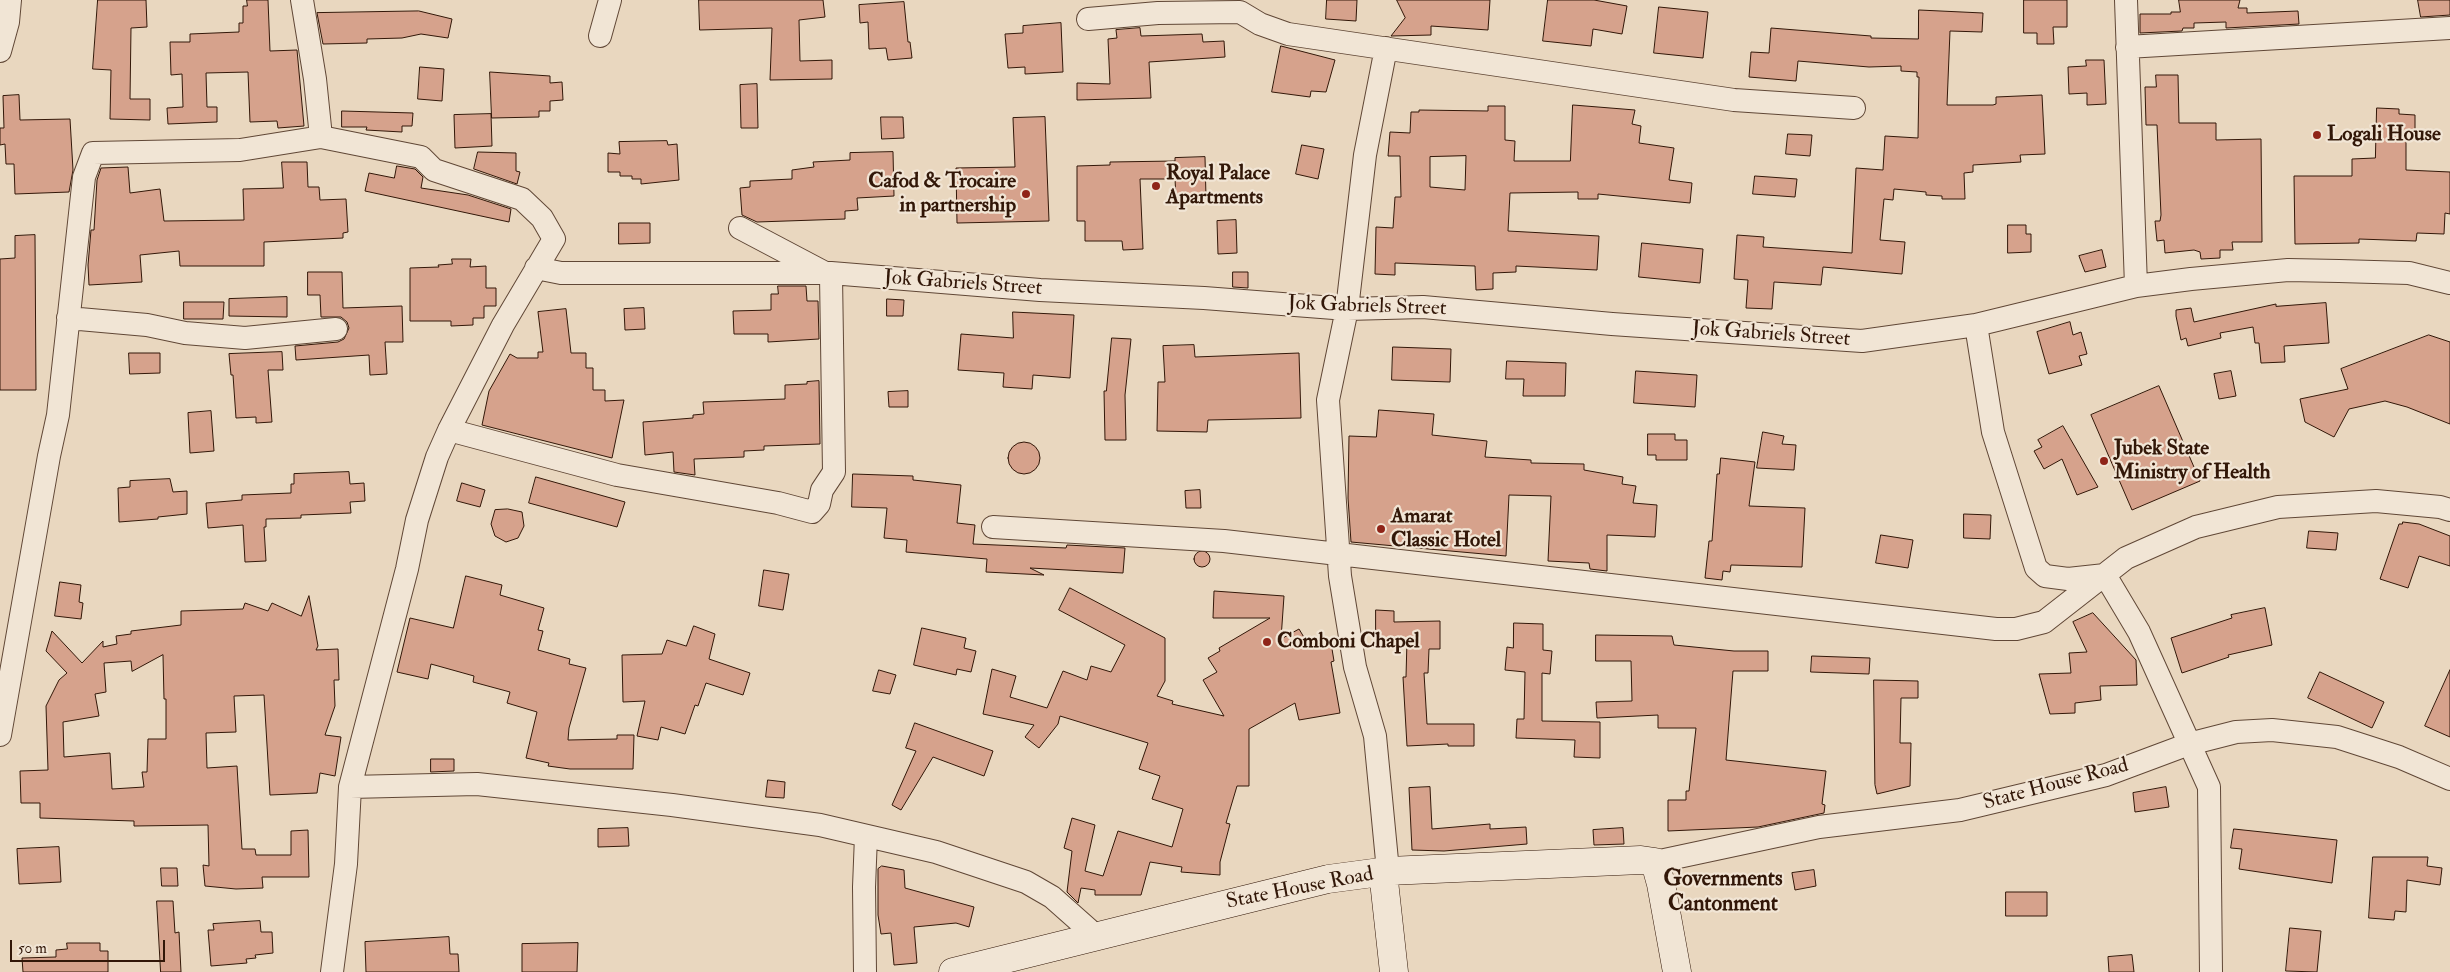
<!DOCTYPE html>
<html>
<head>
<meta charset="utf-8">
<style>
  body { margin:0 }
  #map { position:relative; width:2450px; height:972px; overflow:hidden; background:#e9d7bf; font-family:"IM FELL Double Pica",serif }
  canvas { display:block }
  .scale { position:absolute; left:10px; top:940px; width:155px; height:22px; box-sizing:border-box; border:2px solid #321708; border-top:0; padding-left:6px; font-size:15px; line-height:18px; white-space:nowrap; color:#321708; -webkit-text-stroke:4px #f1e5d5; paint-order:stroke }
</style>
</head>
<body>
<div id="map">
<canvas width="2450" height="972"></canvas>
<div class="scale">50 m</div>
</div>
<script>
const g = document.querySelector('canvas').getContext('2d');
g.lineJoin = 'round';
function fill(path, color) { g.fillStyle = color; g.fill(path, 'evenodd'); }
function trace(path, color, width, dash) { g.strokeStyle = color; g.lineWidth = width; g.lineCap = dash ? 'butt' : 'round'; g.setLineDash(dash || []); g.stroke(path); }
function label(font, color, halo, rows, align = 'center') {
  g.font = font + ' "IM FELL Double Pica",serif'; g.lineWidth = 4.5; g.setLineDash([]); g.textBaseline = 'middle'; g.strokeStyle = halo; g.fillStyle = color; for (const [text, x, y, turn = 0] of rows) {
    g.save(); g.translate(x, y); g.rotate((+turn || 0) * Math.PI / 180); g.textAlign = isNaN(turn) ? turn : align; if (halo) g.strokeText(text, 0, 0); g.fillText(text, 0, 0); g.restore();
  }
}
const building = new Path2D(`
  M98,0h48l1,27 -16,1 -1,71h20v21l-40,-1 1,-49 -18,-1z
  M247,0h21l2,51 27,-1 7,76 -26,2 -1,-7 -27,1 -2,-50 -42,1 1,34h10v15l-49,2 -1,-16 16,-1 -1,-33 -11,1 -1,-33h20v-8l49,-2v-9h4v-17h4z
  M699,0h124l2,17 -26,3 1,41 32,-1v19l-62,1 2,-52 -72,2z
  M1327,0h30l-1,21 -30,-2z
  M1397,0h93l-2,30 -57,-4v9l-40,1 14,-18z
  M1548,0h46l33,6 -5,28 -29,-5 -2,17 -48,-5z
  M2024,0h43v27h-14l1,17h-17v-11h-13z
  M2179,0h61l-2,8h9v5l51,-2 1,13 -73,4v-6l-32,1v5h-11l-1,3 -42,2v-19h31v-2h9z
  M2418,0h32v15l-29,2z
  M904,2l4,40h2l2,16 -24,2 -2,-12 -17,1 -1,-27 -8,1 -1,-18z
  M1659,7l49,5 -5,46 -49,-5z
  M1919,10l64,3 -1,19 -32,-1 -3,74h46l3,-1v-7l46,-2 3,59 -25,1 1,7 -48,3v7l-9,1 1,26h-23v-3l-16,-1v-3l-32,-3 -1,11 -9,-1 -4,41 25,2 -3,32 -79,-7 -2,18 -47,-3 -2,27 -26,-1 2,-28 -14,-1 3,-44 27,2 -1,10 89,6 4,-85 27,2 2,-34 33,2 1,-61h-2v-5l-16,-1v-5l-32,1 -71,-6 -2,20 -47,-4 2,-25 18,1 2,-25 100,8v2l47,1z
  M419,11l33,8 -4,19 -27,-4 -19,4 -35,1v4l-44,1 -6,-31z
  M1061,23l2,49 -38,2v-7l-17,1 -3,-34 18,-1v-7z
  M1140,28l1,8 61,-2 1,8 21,-1 1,16 -76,5 2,36 -74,2v-17l33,1 -2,-45 9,-1 -1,-8z
  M1281,46l54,14 -9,32 -15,-1 -1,6 -38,-5z
  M2086,60h18l2,44 -19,1v-12l-18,1 -1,-27 18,-1z
  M420,67l24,2 -2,32 -24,-2z
  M490,72l60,4v7l12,-1 1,18 -13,1v10h-11v6l-47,1z
  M2156,75h22l1,48h37v17l45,-1 1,103h-30l1,8h-13v8l-19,1 -1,-7 -6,-2 -29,3 -1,-13 -7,1 -2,-20h5l1,-6 -4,-90h-11l-1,-38h11z
  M757,84l1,44h-17l-1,-43z
  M19,95l1,25 50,-1 3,51 -4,22 -54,2 -1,-30h-8l-1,-20 -5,1v-17h4l-1,-32z
  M1573,105l62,5 -3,14 9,2 -2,17 35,5 -5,32 23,3 -2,20 -92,-9v5h-20v-7l-68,1 -2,38 91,5 -2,34 -81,-4v6l-23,1v16l-17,1 -1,-24 -80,-3v12l-20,-1 1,-47 17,1 2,-31h6l-1,-41h-12l2,-24 20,1 1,-21h8v-2l69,1v-5h17v34l10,1 -1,20h56zM1466,156l-1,34 -35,-3v-30z
  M2377,108l22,1v5l16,1v18h-9v37l44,2v42l-5,-1 -1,21 -27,-1 -1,8 -57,-2v4l-64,1 -1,-68h58v-17l23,-1z
  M342,111l71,2 -1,13h-10v6l-36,-2 1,-3h-25z
  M491,114l1,32 -37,2 -1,-33z
  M881,117h22l1,21 -22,1z
  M1045,117l4,104 -92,2 -1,-55 59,-1 -2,-49z
  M1788,134l24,1 -2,21 -24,-2z
  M667,141l1,4 9,-1 2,36 -38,4v-5h-9v-3h-12v-4h-12v-19l12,1 -1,-12z
  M1302,145l22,4 -6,30 -22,-5z
  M478,152l38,1v18l4,1 -3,12 -43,-15z
  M893,152l1,44 -37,2 1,12 -13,1v8l-88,3 -15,-7 -2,-27 10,-1v-6l42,-2v-9l22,-3 -1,-5 37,-2v-7z
  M1205,157l1,41h-30l-1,-19h-35l3,70 -20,1 -1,-9h-37v-20h-8v-55l33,-1v-3l65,-1v-3z
  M282,162h25l1,25h11l1,13 26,-1 2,33 -5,1v5l-79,4v24h-84l-1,-15 -39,4 2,27 -53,3 -1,-20 3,-35h3l3,-50 4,-12 27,-1 2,26 30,-4 4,32 80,-1 -1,-31 40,-1z
  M397,166l18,3 8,8 -2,11 47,7 43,14 -2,13 -144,-31 4,-18 25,5z
  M1755,176l42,3 -2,18 -42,-3z
  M1236,220l1,33 -19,1 -1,-33z
  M619,223h31v20l-31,1z
  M2008,225h18v9h5v18l-23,1z
  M35,235l1,155h-36v-131l15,-1v-22z
  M1642,243l61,6 -3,34 -61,-6z
  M2102,250l4,17 -21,5 -6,-16z
  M452,259h19l-1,8 16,-1v22h10v18h-12v12h-11v7l-22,1v-5h-41v-53l29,-1 -1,-2 14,-1z
  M308,272h34l1,36 59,-2 1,36h-18l2,32 -17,1 -1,-20 -73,5 -1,-14 43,-4 6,-3 5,-11 -2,-6 -6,-5h-20l-1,-22h-12z
  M1233,272h15v16l-15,-1z
  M778,286h28l1,15h11l1,38 -51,3v-8h-34l-1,-23 38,-1v-16h7z
  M287,297v20l-58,-1v-17z
  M887,299l17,1 -1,16h-16z
  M184,302h40l-1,17h-39z
  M2326,303l3,40 -45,3 1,16 -24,1 -2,-20h-4l-2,-16 -33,6 1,5 -33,8 -2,-8 -5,2 -5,-24v-6l15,-2 3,14 82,-18v2z
  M644,308l1,21 -20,1 -1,-21z
  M566,309l5,44h15v15h7v22h12v11l19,-1 -12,58 -130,-33 7,-34 21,-37 7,4h21v-6h5l-5,-40z
  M1013,312l61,3 -4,63 -37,-3 -1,14 -29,-2 1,-14 -46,-3 3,-36 52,4z
  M2070,322l3,13 8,-3 6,22 -8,2 3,9 -33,9 -12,-42z
  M2429,335l21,7v82l-43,-17 -22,-6 -36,8 -15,28 -29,-15 -5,-23 48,-10 -7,-20z
  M1112,338l19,1 -6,56 1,45h-21l-1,-49h2z
  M1194,345l1,12 104,-4 2,65 -93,2 -1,12 -50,-1 1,-49h7l-2,-36z
  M1393,347l58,2 -1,33 -58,-2z
  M282,352l1,18h-15l4,52 -16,1v-6l-20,1 -3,-43h-2l-2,-21z
  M129,353h31v20l-30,1z
  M1507,361l59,2 -1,33h-42l1,-17h-18z
  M1636,371l61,4 -2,32 -61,-4z
  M2231,371l5,25 -17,3 -5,-25z
  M819,381l1,63 -56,2v4l-20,1v6l-50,2 1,16 -21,-3 -1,-20 -28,3 -2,-33 50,-4v-3l11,-1 -1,-12 82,-3v-14l22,-1v-2z
  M2159,386l41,95 -68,29 -41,-95z
  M908,391v16h-19l-1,-15z
  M1379,410l55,4 -2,21 55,6 -2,16 46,3v3l53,1v6l39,7 -1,7 14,2 -3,17 24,2 -2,32 -48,-2v36l-17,-2 -1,-6 -41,-2 3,-65 -42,-1 -3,61 -155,-14 -3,-44 1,-62 27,1z
  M211,411l3,40 -24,2 -2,-40z
  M2063,426l35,61 -21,8 -15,-36 -18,10 -10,-18 8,-4 -4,-7z
  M1763,432l21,4 -2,8 14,1 -2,25 -37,-2z
  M1648,434h27v6h12v20h-31v-5h-8z
  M1008 458a16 16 0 1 1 32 0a16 16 0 1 1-32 0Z
  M1721,458l34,4 -6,44 56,2 -3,59 -71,-2 -1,7 -7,-1 -1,9 -17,-2 4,-37h3l5,-67h2z
  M349,472l1,12 14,-1 1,18 -15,1 1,11 -50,2v3l-35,1v8h-2l2,34 -21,1 -2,-37 -35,3 -2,-25 36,-3v-5l49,-2v-9h3v-10z
  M853,474l60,2v4l48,5 -4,38 18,2 -2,19 93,4 1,-3 58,3 -2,25 -93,-5 14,7 -58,-3 1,-13 -81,-7 1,-12 -23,-2 3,-30 -35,-1z
  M536,477l89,25 -8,25 -88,-24z
  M170,479l3,13 14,-1v23l-29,3v2l-39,3 -1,-34 12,-1v-6z
  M462,483l23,7 -5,17 -23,-6z
  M1200,490l1,18h-15l-1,-17z
  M508,509l14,3 2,14 -6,12 -12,4 -11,-6 -4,-12 4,-14z
  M1964,514l27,1 -1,24 -26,-1z
  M2403,522l16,2 31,12v30l-31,-10 -11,32 -28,-9 19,-55h3z
  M2309,531l29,2 -2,17 -29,-2z
  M1881,535l32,5 -5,28 -32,-5z
  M1194 559a8 8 0 1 1 16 0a8 8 0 1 1-16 0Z
  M764,570l25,4 -6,36 -24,-4z
  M466,576l36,9 -2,10 44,13 -6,22 5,1 -5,19 32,9 -1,5 17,4 -17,60 -1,12 49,-1v-4h17l-1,34h-63l-22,-3 1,-3 -23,-5 11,-46 -30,-9 3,-11 -37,-10 1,-6 -43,-12 -3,15 -31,-7 13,-54 43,10z
  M60,582l21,3 -2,17 4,1 -2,16 -26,-3z
  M1070,588l95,50v43l-8,15 16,5 -1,3 52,12 -21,-36 14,-8 -9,-14 12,-7 -1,-3 51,-30h-57l1,-27 70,5 -3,43 18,-10 6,10 4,-2 5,8 17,-2 3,18 -3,1 9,51 -41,7 -4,-17 -46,26v57h-12l-11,37 4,1 -10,38v13l-39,-3 1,-5 -32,-5 -9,33h-46v-5l-14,-2 -3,15 -11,-11 5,-41 -8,-3 8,-30 23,7 -10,46 18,5 15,-45 54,16 11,-38 -31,-10 8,-23 -21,-7 9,-26 -88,-27 -2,8 -19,24 -14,-11 9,-12 -51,-11 9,-45 24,7 -6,21 37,11 16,-37 24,9 4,-14 20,6 14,-27 -66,-35z
  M309,596l9,50 -2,4 22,-1 1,31h-5l1,26 -10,29 16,2 -6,39 -15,-3 -3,20 -47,2 -6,-100 -30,1 2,36 -30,1 1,35 30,-2 5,83h13l1,6h35v-24l17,-1 1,47h-47l1,11 -27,1 -31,-3 -2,-21 6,1 -1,-41 -74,1v-5l-94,-3v-15h-19l-1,-32 28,-1 -2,-64 13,-26 8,-7 -21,-22 6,-20 30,32 21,-22v6l14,-3 -1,-8 15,-2v-3l50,-6v-14l62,-2 2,-6 23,8 4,-8 29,13zM163,655l1,44h2v40h-18l-1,33h-5l2,15 -32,2 -2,-36 -46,4 -1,-35 36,-6 -4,-22 11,-2 -2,-29 27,-2 1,10z
  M2265,608l7,37 -44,10 1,2 -47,16 -11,-35 61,-20 -1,-3z
  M1376,610l18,1v11l46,-1v28h-11l-1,24h-4l3,51h47v22h-26v-2l-41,2 -4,-69h3l1,-37h-31z
  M2093,613l43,47 1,25 -37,1 1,14 -26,3v10l-25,1 -11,-40 32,-1 -2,-20 18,-1 -14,-30z
  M1514,623l29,1v26l9,1 -2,23 -8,-1v48l58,1v36l-26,-1 1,-17 -59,-2 1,-19h7l1,-47 -20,-2 2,-23 6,1z
  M694,626l21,8 -6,25 41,14 -7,22 -37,-12 -8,23 -3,-1 -10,29 -24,-7 -3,13 -21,-4 8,-35 -22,1 -1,-47 40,-1 5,-14 19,6z
  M922,628l44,10 -2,10 12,3 -5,21 -14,-3 -1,6 -42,-10z
  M1596,635l76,1 2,9 60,6h34v20h-35l-7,89 100,11 -4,33 3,1 -1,8 -66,14 -90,4v-31h18v-9h3l7,-63h-38v-13l-61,3 -1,-16 36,-1 -1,-40h-35z
  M1812,656l58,2 -1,16 -58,-2z
  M879,670l17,5 -6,19 -17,-3z
  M2450,670v67l-25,-11z
  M2320,672l64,30 -12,26 -64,-30z
  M1874,680l44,1v17h-17l-1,45h11l-1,43 -33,8 -2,-9z
  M915,723l78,28 -9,25 -51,-19 -32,53 -9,-5 24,-54 -10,-3z
  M431,759h23v12l-23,1z
  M768,780l17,2 -1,16 -18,-1z
  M1430,787l2,42 58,-5v5l36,-2 1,17 -83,7 -32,-1 -3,-62z
  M2166,787l3,20 -34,5 -2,-19z
  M628,828l1,18 -31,1v-18z
  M1623,828l1,16 -30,1 -1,-15z
  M2234,829l103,11 -5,43 -93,-14 3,-20 -11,-1z
  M59,847l2,35 -42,2 -2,-35z
  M2373,857h55l-1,9 15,2 -2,17 -33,-5 -1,32 -11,-1 -1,9 -25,-2z
  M882,866l22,4 1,18 69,19 -5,20 -13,-4 -42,4 3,36 -23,2 -3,-32 -10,1 -3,-19v-46z
  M161,868h16l1,18h-16z
  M1814,870l2,16 -21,4 -3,-17z
  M2006,892h41v24h-41z
  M157,901h16l2,32 4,-1 2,40h-20z
  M260,921l1,11h11l1,21 -18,2 1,3 -10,1 1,4 -36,3 -3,-36h6l-1,-6z
  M2290,928l31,3 -4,41 -31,-1z
  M449,937l1,17h8l1,18h-93l-1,-30z
  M67,943h33v8h8v21h-85l-1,-14 34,-1v-7l11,-1z
  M578,943l-1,29h-55v-28z
  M2132,955l2,17h-25l-1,-15z`);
fill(building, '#d6a28c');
trace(building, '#321708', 1);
const street = new Path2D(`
  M2126,0l10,286
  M1088,19l70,-6 82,-1 20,12 28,10 446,66 120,8
  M600,36l10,-36
  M2127,47l323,-19
  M1386,48l-21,107 -18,154 -19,91 12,176 15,91 20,69 13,135
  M0,51l8,-29 2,-22
  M321,137l100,20 13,13 88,29 20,19 12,21 -51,86 -54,105 -12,27 -20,63 -10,49 -57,218 -4,77 -14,108
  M536,268l25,5h270l209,17 164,8 143,11 76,-2 189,17 250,17 114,-16 160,-39 55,-7 97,-9 51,1 70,2 41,10
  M68,318l79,7 38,8 60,5 91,-9
  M1976,325l17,107 43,136 9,8 23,3 37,-4 34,57 70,155 2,185
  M449,430l168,45 161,28 34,9 7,-8 3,-14 12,-18 -3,-196 -91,-48
  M993,527l231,14 772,88h20l28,-7 82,-64 70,-31 82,-20 98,-6 64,6 10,3
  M0,735l49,-279 9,-41 26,-238 9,-24 147,-3 81,-13 -6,-58 -13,-79
  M350,787l127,-3 195,21 148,20 116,27 90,30 26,15 44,39
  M1655,862l164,-35 141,-17 146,-35 83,-31 47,-12 36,-2 65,7 62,20 51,22
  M865,972l-1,-85 2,-51`);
const secondary = new Path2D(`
  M1383,872l11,100
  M953,972l375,-93 60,-8 253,-11 14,2 6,22 16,88`);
trace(street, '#604736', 24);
trace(secondary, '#321708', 29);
trace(street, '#f1e5d5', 22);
trace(secondary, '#f1e5d5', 28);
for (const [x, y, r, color] of [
  [2317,135,5,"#8f2418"],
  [1156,186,5,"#8f2418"],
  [1026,194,5,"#8f2418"],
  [2104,461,5,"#8f2418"],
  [1381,529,5,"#8f2418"],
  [1267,642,5,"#8f2418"]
]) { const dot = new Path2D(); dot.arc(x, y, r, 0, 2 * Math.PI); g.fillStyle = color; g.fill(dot); trace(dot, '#f1e5d5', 2); }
label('bold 21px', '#321708', '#f1e5d5', [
  ["Logali House",2327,135],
  ["Royal Palace",1166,174],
  ["Apartments",1166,198],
  ["Cafod & Trocaire",1016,182,"right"],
  ["in partnership",1016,206,"right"],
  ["Jubek State",2114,449],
  ["Ministry of Health",2114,473],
  ["Amarat",1391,517],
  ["Classic Hotel",1391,541],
  ["Comboni Chapel",1277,642]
], 'left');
label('21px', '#321708', '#f1e5d5', [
  ["Jok Gabriels Street",963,284,4],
  ["Jok Gabriels Street",1367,307,2],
  ["Jok Gabriels Street",1771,335,4],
  ["State House Road",2056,785,-15],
  ["State House Road",1300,889,-11]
]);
label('bold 22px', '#321708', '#f1e5d5', [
  ["Governments",1723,880],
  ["Cantonment",1723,905]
]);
</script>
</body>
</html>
